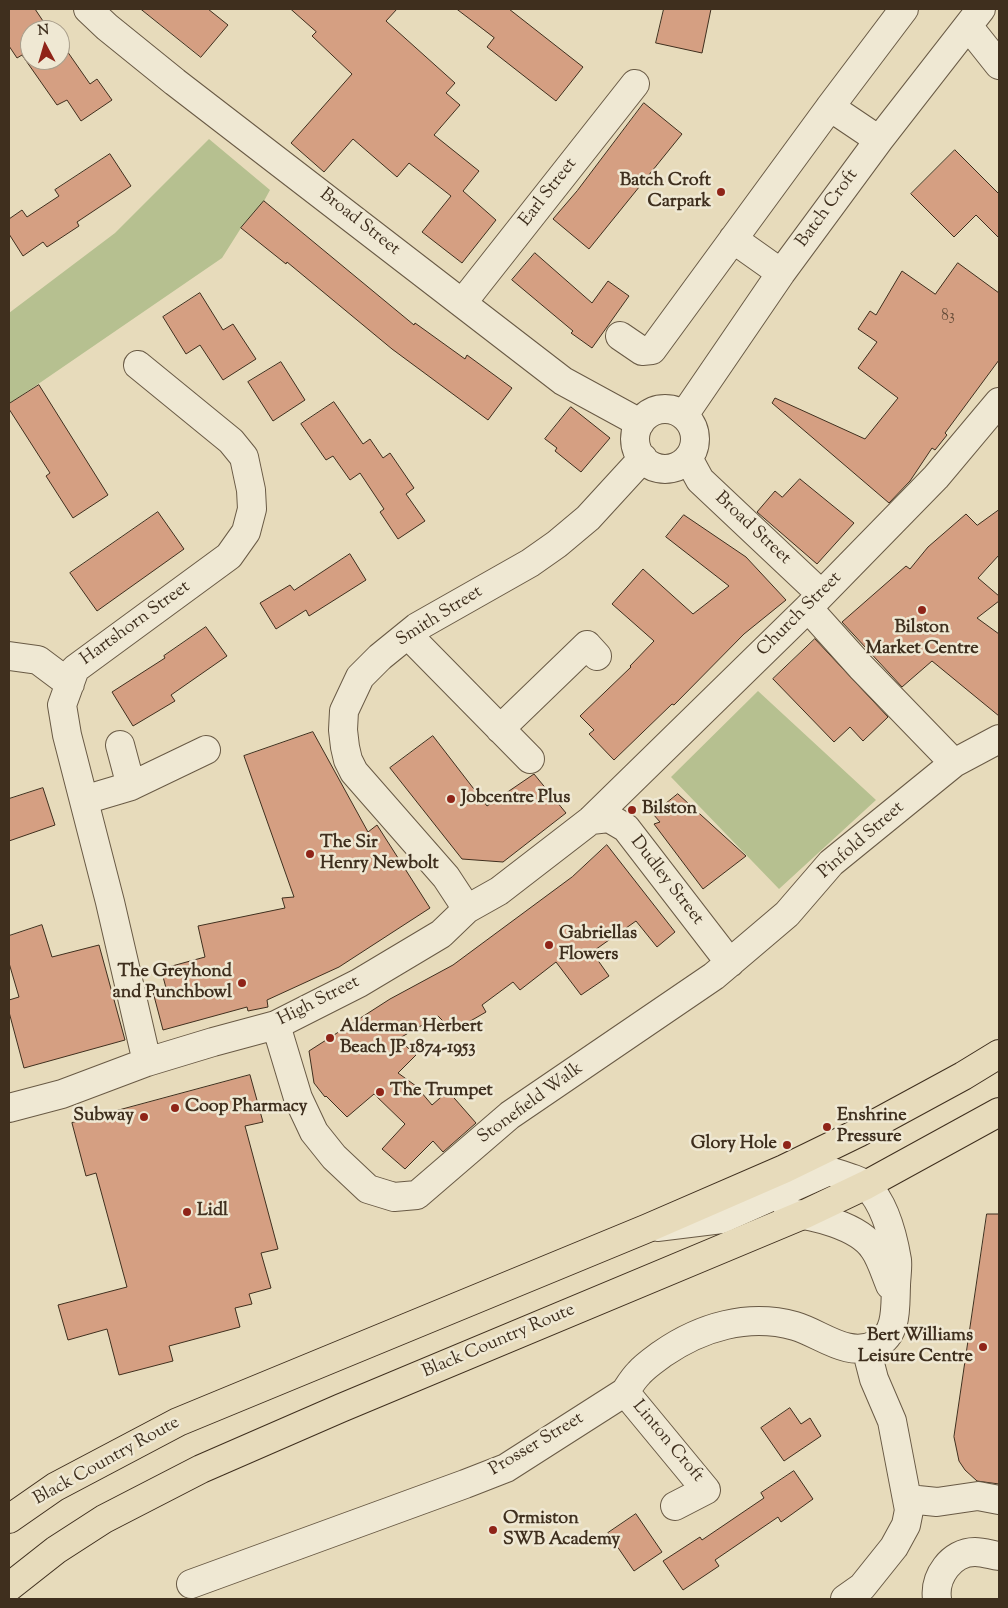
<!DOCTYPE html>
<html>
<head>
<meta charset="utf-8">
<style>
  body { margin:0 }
  #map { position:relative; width:1008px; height:1608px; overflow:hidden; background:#e7dbbb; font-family:"Sorts Mill Goudy",serif }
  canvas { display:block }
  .frame { position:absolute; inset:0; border:10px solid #3f2f1e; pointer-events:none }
  .north { position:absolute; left:20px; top:20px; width:50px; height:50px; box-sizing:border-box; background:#efe8d3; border:1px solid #a99e8b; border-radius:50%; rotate:354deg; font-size:14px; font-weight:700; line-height:20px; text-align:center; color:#3f2f1e }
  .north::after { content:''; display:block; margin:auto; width:18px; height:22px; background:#8f2418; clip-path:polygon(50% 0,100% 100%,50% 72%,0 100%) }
</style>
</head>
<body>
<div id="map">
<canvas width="1008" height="1608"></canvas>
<div class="frame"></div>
<div class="north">N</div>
</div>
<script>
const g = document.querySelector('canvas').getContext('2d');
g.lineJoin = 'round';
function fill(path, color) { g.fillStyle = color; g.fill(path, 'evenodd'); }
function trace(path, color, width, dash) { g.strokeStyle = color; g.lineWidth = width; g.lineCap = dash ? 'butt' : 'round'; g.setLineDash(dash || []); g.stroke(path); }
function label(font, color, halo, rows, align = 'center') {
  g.font = font + ' "Sorts Mill Goudy",serif'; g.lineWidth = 5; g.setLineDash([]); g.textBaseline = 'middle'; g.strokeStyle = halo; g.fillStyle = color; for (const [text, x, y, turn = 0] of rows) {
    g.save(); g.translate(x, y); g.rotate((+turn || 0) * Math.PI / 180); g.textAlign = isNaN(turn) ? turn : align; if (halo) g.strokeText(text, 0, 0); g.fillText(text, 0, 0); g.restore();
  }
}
fill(new Path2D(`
  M209,139l61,51 -6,11 -23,27 -19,30 -213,146v-91l106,-80z
  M758,691l118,109 -97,89 -108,-112z`), '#b6c090');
const building = new Path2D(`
  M9,9h26l14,21h-19v30h30v-13l4,6 3,-2 23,33 7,-5 15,21 -31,21 -14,-21 -10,5 -35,-50 -5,3 -8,-12z
  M141,9h67l20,16 -27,32z
  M291,9h106l-11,12 69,62 -9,10 14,12 -26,30 45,36 -16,20 33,29 -34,43 -40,-31 29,-36 -42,-33 -12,14 -44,-38 -29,33 -33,-29 61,-69 -40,-38 4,-4z
  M457,9h52l74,58 -27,34 -69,-54 7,-9z
  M664,9h47l-9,44 -46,-10z
  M644,103l38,31 -93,115 -36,-30 24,-28z
  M955,150l44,44v44l-23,-23 -22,22 -43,-43z
  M110,154l21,32 -54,36 2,4 -32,21 -4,-5 -20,14 -14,-22v-15l13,-9 5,7 32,-21 -4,-6z
  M264,201l150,124 1,-2 50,36 2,-4 45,33 -24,32 -96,-71 -105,-87 -1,2 -45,-36z
  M535,253l57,50 16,-22 21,15 -37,52 -21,-15 2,-2 -61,-51z
  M958,263l41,30v67l-54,73 2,2 -12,15 -3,-2 -22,33 -21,22 -117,-100 3,-5 90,41 33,-41 -40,-30 19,-26 -19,-13 12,-18 6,4 26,-44 33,23z
  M200,293l23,37 10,-6 23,35 -33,21 -23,-35 -14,9 -23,-37z
  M281,362l24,38 -32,21 -25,-39z
  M39,385l69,110 -35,23 -27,-42 4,-3 -41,-64v-5z
  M334,402l29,42 7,-5 13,19 7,-5 24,35 -8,6 19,27 -27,18 -18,-27 4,-3 -24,-36 -10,7 -17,-24 -7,4 -25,-36z
  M571,407l39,31 -29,34 -26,-21 2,-3 -12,-9z
  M800,479l54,44 -37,41 -60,-52 18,-21 7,6z
  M999,510v45l-21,23 21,18v5l-22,17 22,16v82l-67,-55 -30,26 -60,-65 64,-56 4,3 18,-22 38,-33 11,11z
  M158,512l26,37 -87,62 -27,-38z
  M684,515l62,42 40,43 -42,34 -70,71 -2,-1 -58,56 -25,-26 5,-4 -14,-14 51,-49 -1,-1 24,-25 -42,-37 31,-35 50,45 36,-28 -63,-49z
  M350,554l16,26 -57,36 -3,-6 -30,19 -16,-26 30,-18 4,5z
  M206,627l21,29 -56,39 4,6 -42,25 -21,-34 53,-34 -1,-2z
  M815,639l73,78 -25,24 -13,-14 -16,15 -61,-63z
  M313,732l55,100 9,-7 53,83 -91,59 -72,33 1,7 -20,4 -1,-4 -84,23 -10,-38 13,-4 -5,-19 44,-12 -7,-31 87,-18 -3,-10 12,-1 -50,-141z
  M433,736l54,70 47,-32 32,39 -63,49 -41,-3 -72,-91z
  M43,788l12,37 -46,16v-42z
  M678,794l68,62 -43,33 -49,-65 6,-2 -7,-8z
  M607,845l68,87 -18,15 -21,-26 -44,31 17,24 -28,19 -25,-33 -36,28 -7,-8 -31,23 4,7 -33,19 -15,-15 -40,23 18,16 -18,18 18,13 16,19 16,-14 28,32 -33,29 -10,-11 -28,28 -23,-20 23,-25 -31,-30 -27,23 -21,-21 -1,1 -11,-14 -5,-32 81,-52 63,-34 119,-88z
  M42,925l10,32 47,-12 26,95 -101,28 -15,-56v-12l10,-3 -10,-34v-27z
  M250,1075l13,47 -18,4 33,123 -17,4 10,35 -22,6 3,10 -17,4 5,19 -71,19 4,15 -54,14 -12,-46 -39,11 -10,-35 69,-18 -31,-114 -10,3 -14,-53z
  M987,1214h12v270l-22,-3 -12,-11 -6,-9 -5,-24z
  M790,1408l11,16 9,-6 11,18 -37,25 -23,-33z
  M794,1471l19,28 -32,23 -3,-5 -63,43 4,6 -36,24 -20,-29 37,-24 2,3 62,-42 -3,-5z
  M636,1514l26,38 -28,19 -26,-38z`);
fill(building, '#d59f82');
trace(building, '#3f2f1e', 1);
const minor = new Path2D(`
  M88,9l19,18 68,55 388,299 77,42
  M968,26l31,39
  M879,140l-49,-33 74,-98
  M733,239l48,34
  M463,302l172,-218
  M620,336l22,15 10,-1 178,-243
  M138,365l93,76 13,16 7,33 1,19 -6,23 -17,24 -154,113 -13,36 5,30 43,167 37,160
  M635 439a30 30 0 1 1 60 0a30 30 0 1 1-60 0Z
  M684,415l97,-142 98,-133 102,-131
  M688,458l12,22 121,114
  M408,635l122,124
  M9,656l29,4 32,24
  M500,729l87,-84 10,11
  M120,745l11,41
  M954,763l45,-24
  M84,800l47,-14 75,-36
  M591,820l18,-2 17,10 104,135
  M467,909l-21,-32 -92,-105 -6,-12 -3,-13 -2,-17 1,-19 16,-34 20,-20 37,-30 113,-64 27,-19 31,-26 55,-60
  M276,1025l22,73 16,34 20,25 34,32 26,8 23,-2 93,-80 204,-139 73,-62 44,-51 123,-100 -93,-96 -53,-59
  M9,1108l53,-14 85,-32 66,-20 63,-17 83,-42 82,-49 26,-25 32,-18 92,-71 217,-212 128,-131 63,-75
  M788,1213c25,2 71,13 86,36 7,10 11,24 16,36
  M625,1392l81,98 -31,16
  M908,1499l29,3 41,-6 21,4
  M191,1584l274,-100 41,-16 119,-76c4,-6 8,-13 14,-19 6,-7 15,-13 23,-19 39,-27 86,-41 133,-28 27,8 53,33 82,18 21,-10 18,-39 19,-58 0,-8 2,-18 1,-26 -4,-24 -12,-56 -30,-74 -6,-6 -29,-12 -38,-15l-107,48 -65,8
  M845,1599l17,-12 32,-40 12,-22 3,-15 -17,-89 -18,-42 -8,-31
  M937,1599c-3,-22 14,-47 38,-47 8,0 17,3 24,4`);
const highway = new Path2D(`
  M9,1519l46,-32 123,-65 470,-194 136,-59 74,-36 105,-57 36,-22
  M9,1587l47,-37 48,-31 97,-50 140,-61 464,-194 61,-29 133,-73`);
trace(minor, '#695a45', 30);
trace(highway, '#3f2f1e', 30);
trace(minor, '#efe8d3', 28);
trace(highway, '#e7dbbb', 28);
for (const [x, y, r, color] of [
  [721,192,5,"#8f2418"],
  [922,610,5,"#8f2418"],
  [451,799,5,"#8f2418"],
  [632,810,5,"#8f2418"],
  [310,854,5,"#8f2418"],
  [549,945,5,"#8f2418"],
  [242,983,5,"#8f2418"],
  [330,1038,5,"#8f2418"],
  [380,1092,5,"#8f2418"],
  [175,1108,5,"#8f2418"],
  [144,1117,5,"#8f2418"],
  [827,1127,5,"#8f2418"],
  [787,1145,5,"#8f2418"],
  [187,1212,5,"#8f2418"],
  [983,1347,5,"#8f2418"],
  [493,1530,5,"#8f2418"]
]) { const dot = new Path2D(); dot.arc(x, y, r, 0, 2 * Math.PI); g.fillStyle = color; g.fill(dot); trace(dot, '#efe8d3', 2); }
label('15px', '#644b37', null, [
  ["83",948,317]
]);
label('bold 18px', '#3f2f1e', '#efe8d3', [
  ["Batch Croft",711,182,"right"],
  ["Carpark",711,203,"right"],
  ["Bilston",922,629,"center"],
  ["Market Centre",922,650,"center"],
  ["Jobcentre Plus",461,799],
  ["Bilston",642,810],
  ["The Sir",320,844],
  ["Henry Newbolt",320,865],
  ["Gabriellas",559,935],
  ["Flowers",559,956],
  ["The Greyhond",232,973,"right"],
  ["and Punchbowl",232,994,"right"],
  ["Alderman Herbert",340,1028],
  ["Beach JP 1874-1953",340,1049],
  ["The Trumpet",390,1092],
  ["Coop Pharmacy",185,1108],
  ["Subway",134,1117,"right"],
  ["Enshrine",837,1117],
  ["Pressure",837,1138],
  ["Glory Hole",777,1145,"right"],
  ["Lidl",197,1212],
  ["Bert Williams",973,1337,"right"],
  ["Leisure Centre",973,1358,"right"],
  ["Ormiston",503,1520],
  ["SWB Academy",503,1541]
], 'left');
label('18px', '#3f2f1e', '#efe8d3', [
  ["Earl Street",549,193,-52],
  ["Batch Croft",828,209,-54],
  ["Broad Street",359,223,38],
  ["Broad Street",752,529,43],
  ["Church Street",800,615,-45],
  ["Smith Street",440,617,-32],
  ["Hartshorn Street",136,624,-36],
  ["Pinfold Street",862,841,-41],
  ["Dudley Street",666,881,52],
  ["High Street",319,1002,-27],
  ["Stonefield Walk",531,1104,-36],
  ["Black Country Route",499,1342,-23],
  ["Linton Croft",667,1442,50],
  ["Prosser Street",537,1445,-31],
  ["Black Country Route",107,1462,-29]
]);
</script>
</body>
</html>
